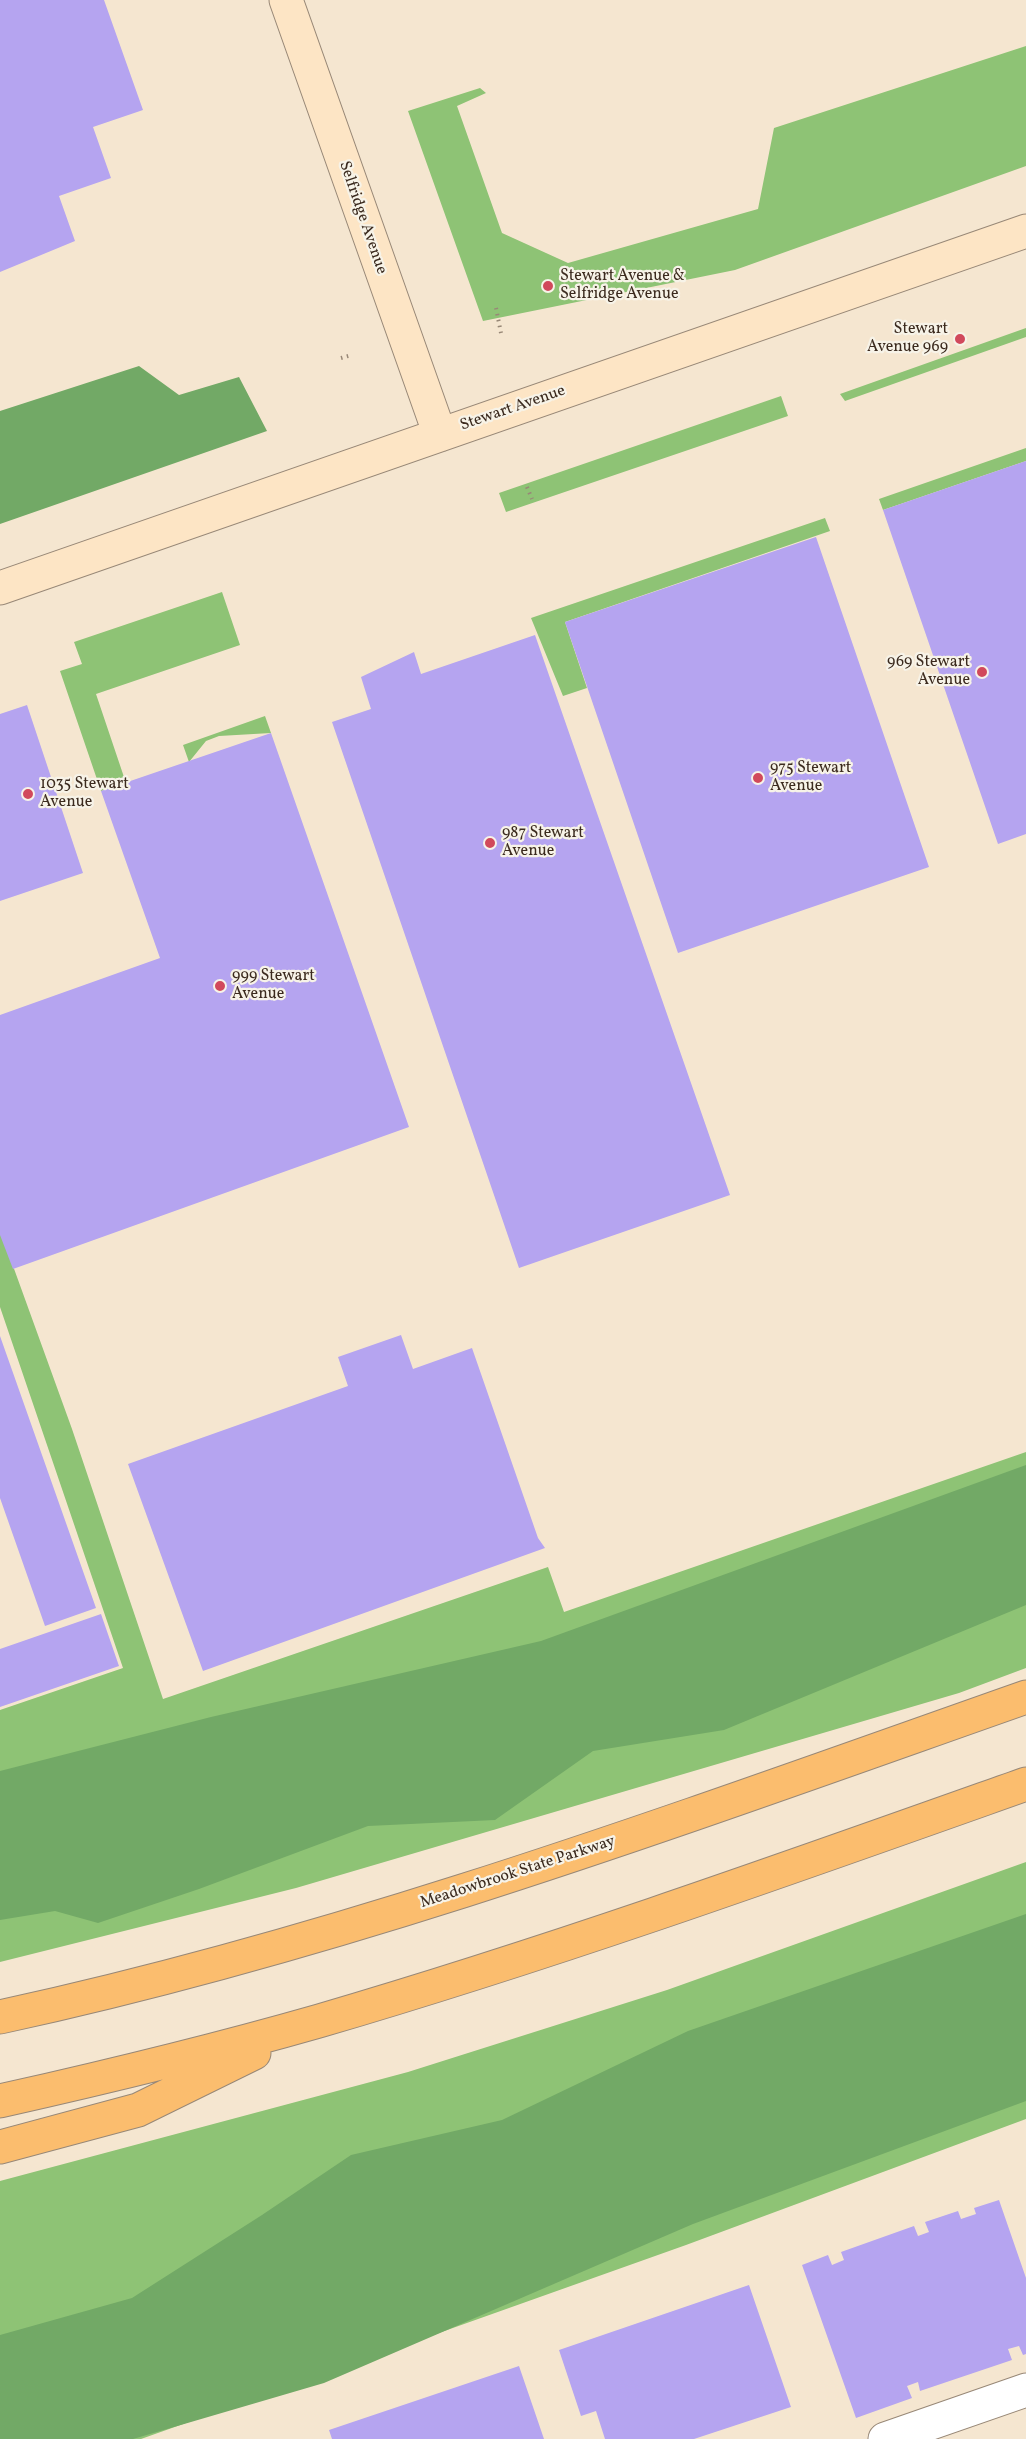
<!DOCTYPE html>
<html>
<head>
<meta charset="utf-8">
<style>
  body { margin:0 }
  canvas { display:block; background:#f5e6d0 }
</style>
</head>
<body>
<canvas width="1026" height="2439"></canvas>
<script>
const g = document.querySelector('canvas').getContext('2d');
g.lineJoin = 'round';
function fill(path, color) { g.fillStyle = color; g.fill(path, 'evenodd'); }
function trace(path, color, width, dash) { g.strokeStyle = color; g.lineWidth = width; g.lineCap = dash ? 'butt' : 'round'; g.setLineDash(dash || []); g.stroke(path); }
function label(font, color, halo, rows, align = 'center') {
  g.font = font + ' Vollkorn,serif'; g.lineWidth = 4.5; g.setLineDash([]); g.textBaseline = 'middle'; g.strokeStyle = halo; g.fillStyle = color; for (const [text, x, y, turn = 0] of rows) {
    g.save(); g.translate(x, y); g.rotate((+turn || 0) * Math.PI / 180); g.textAlign = isNaN(turn) ? turn : align; if (halo) g.strokeText(text, 0, 0); g.fillText(text, 0, 0); g.restore();
  }
}
fill(new Path2D(`
  M1026,46v120l-291,104 -252,51 -75,-210 72,-23 6,5 -29,13 45,127 66,30 190,-54 16,-81z
  M1026,328v9l-181,64 -5,-7z
  M781,396l7,20 -282,96 -7,-19z
  M1026,448v13l-143,49 -4,-11z
  M825,518l5,13 -265,91 22,66 -24,8 -32,-78z
  M222,592l18,53 -144,49 30,89 -25,8 -41,-120 22,-7 -8,-22z
  M265,716l6,17 -52,3 -13,5 -17,21 -6,-17z
  M0,1230l72,199 91,270 385,-132 16,45 462,-160v216l-67,25 -663,195 -296,74v-252l123,-42 -123,-361z
  M1026,1862v257l-340,126 -545,194h-141v-258l408,-109 259,-82z`), '#8ec375');
fill(new Path2D(`
  M139,366l40,29 60,-18 28,54 -267,93v-113z
  M1026,1465v140l-302,125 -131,21 -98,69 -127,6 -169,63 -101,34 -43,-12 -55,9v-149l211,-54 330,-76z
  M1026,1914v187l-333,123 -369,159 -191,56h-133v-104l132,-37 130,-83 89,-60 151,-35 186,-89z`), '#72a966');
fill(new Path2D(`
  M0,0h104l39,110 -50,17 18,51 -52,18 16,45 -75,31z
  M1026,461v373l-28,10 -115,-334z
  M816,537l113,330 -251,86 -113,-331z
  M535,635l195,560 -211,73 -187,-546 39,-13 -10,-32 53,-25 7,22z
  M27,705l56,168 -83,28v-187z
  M271,733l138,394 -396,142 -13,-34v-220l160,-57 -59,-167z
  M401,1335l12,34 59,-21 66,190 7,10 -342,123 -75,-207 220,-78 -10,-29z
  M0,1336l96,272 -51,18 -45,-128z
  M101,1614l18,52 -119,41v-58z
  M999,2200l27,78v76l-3,1 -4,-9 -11,3 4,11 -92,31 -2,-9 -11,4 5,12 -56,20 -54,-153 26,-10 4,10 12,-5 -3,-8 73,-26 4,10 11,-4 -4,-10 33,-11 3,8 15,-5 -2,-6z
  M749,2285l42,122 -97,32h-89l-9,-28 -15,5 -22,-66z
  M519,2366l25,73h-212l-3,-9z`), '#b5a4f0');
const street = new Path2D(`
  M885,2439l141,-49`);
const secondary = new Path2D(`
  M286,0l154,435
  M0,588l1026,-357`);
const highway = new Path2D(`
  M0,2017c351,-76 688,-201 1026,-320
  M0,2101c107,-24 214,-50 319,-80 239,-70 473,-154 707,-237
  M0,2147l138,-37 116,-57`);
trace(street, '#988877', 35);
trace(secondary, '#988877', 35);
trace(highway, '#988877', 35);
trace(new Path2D(`
  M496,308l5,25
  M341,358l11,-3
  M527,487l5,12`), '#988877', 4, [1.5, 4.5]);
trace(street, '#fff', 33);
trace(secondary, '#fde5c5', 33);
trace(highway, '#fbbd6e', 33);
for (const [x, y, r, color] of [
  [548,286,6,"#d1495b"],
  [960,339,6,"#d1495b"],
  [982,672,6,"#d1495b"],
  [758,778,6,"#d1495b"],
  [28,794,6,"#d1495b"],
  [490,843,6,"#d1495b"],
  [220,986,6,"#d1495b"]
]) { const dot = new Path2D(); dot.arc(x, y, r, 0, 2 * Math.PI); g.fillStyle = color; g.fill(dot); trace(dot, '#f7f3e8', 2); }
label('16px', '#3b2a1e', '#f7f3e8', [
  ["Selfridge Avenue",362,218,71],
  ["Stewart Avenue",513,409,-19],
  ["Meadowbrook State Parkway",518,1873,-18]
]);
label('16px', '#3b2a1e', '#f7f3e8', [
  ["Stewart Avenue &",560,277],
  ["Selfridge Avenue",560,295],
  ["Stewart",948,330,"right"],
  ["Avenue 969",948,348,"right"],
  ["969 Stewart",970,663,"right"],
  ["Avenue",970,681,"right"],
  ["975 Stewart",770,769],
  ["Avenue",770,787],
  ["1035 Stewart",40,785],
  ["Avenue",40,803],
  ["987 Stewart",502,834],
  ["Avenue",502,852],
  ["999 Stewart",232,977],
  ["Avenue",232,995]
], 'left');
</script>
</body>
</html>
